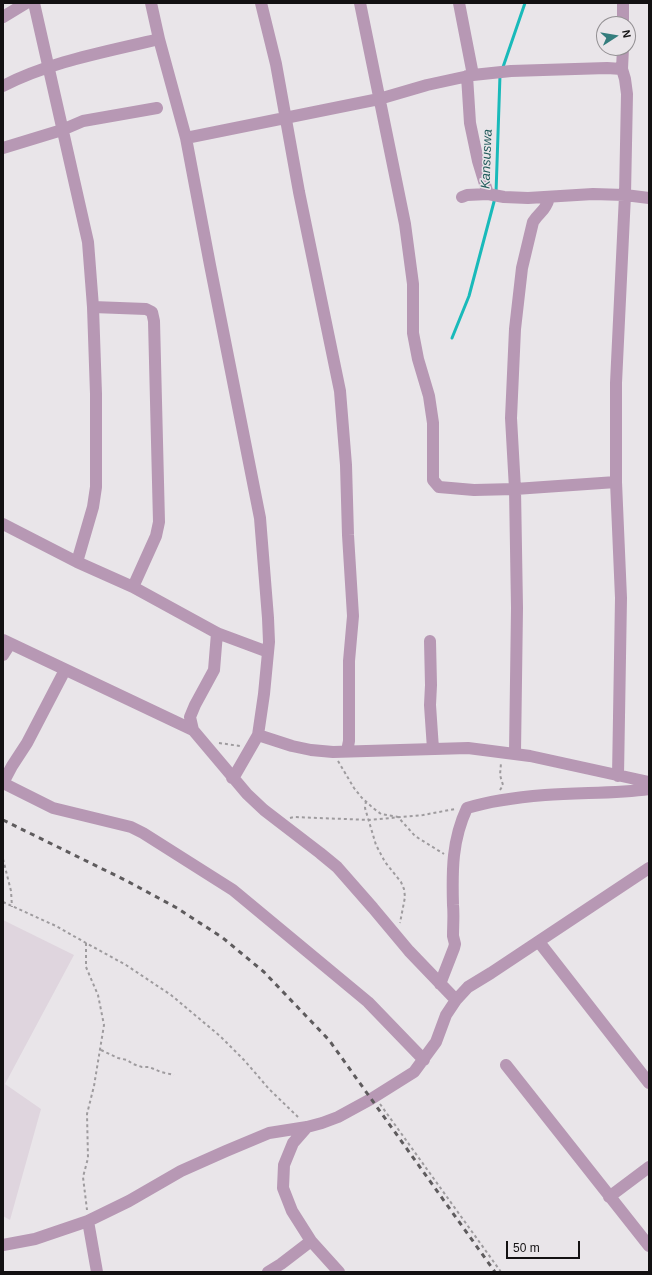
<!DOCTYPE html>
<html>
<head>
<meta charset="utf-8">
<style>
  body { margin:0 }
  #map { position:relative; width:652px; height:1275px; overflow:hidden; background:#e9e5e9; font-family:Helvetica,sans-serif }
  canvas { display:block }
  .frame { position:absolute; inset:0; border:4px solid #131112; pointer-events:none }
  .north { position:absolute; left:596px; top:16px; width:40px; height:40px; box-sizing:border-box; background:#e9e5e9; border:1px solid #939093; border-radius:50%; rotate:78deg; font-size:11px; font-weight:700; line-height:16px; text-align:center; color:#131112 }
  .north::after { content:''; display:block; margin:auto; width:14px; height:18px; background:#347d7d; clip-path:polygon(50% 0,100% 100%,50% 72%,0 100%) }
  .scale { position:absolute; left:506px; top:1241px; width:74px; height:18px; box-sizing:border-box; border:2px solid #131112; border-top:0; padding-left:5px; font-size:12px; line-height:14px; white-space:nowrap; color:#131112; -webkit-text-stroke:3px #e9e5e9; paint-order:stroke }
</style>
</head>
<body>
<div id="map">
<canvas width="652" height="1275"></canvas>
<div class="frame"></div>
<div class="north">N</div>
<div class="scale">50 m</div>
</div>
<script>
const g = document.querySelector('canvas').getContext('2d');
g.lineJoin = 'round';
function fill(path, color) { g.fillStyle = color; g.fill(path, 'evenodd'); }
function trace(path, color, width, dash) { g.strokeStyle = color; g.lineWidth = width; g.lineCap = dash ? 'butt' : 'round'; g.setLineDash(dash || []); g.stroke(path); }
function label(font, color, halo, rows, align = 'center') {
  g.font = font + ' Helvetica,sans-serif'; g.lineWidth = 3; g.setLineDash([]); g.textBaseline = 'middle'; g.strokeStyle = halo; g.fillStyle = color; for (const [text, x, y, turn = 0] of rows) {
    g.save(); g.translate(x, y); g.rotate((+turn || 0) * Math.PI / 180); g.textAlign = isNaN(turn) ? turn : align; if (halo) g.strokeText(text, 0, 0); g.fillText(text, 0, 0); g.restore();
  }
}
fill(new Path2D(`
  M3,920l71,35 -69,129 36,25 -31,111 -7,-4z`), '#dfd5de');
trace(new Path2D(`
  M502,70l23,-67
  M496,193l4,-118
  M452,338l17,-42 26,-98`), '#19baba', 3);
trace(new Path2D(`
  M219,743l21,3
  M338,761l16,27 8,10 11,10 8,6 17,3 17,19 29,18
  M500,790l3,-5 -3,-10 1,-12
  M366,801l-1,7 11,37 9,17 16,20 3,7 1,8 -5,26
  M290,818l4,-1 75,3 54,-5 32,-6
  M3,859l8,32 1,16
  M3,902l53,24 30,17 40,22 45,30 49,41 25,25 24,28 29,28
  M86,943v24l12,28 6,30 -10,61 -7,28 1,44 -5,19 4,33
  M101,1050l17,8 9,2 6,4 9,3h7l12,5 13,3
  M380,1104l121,168`), '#9e9b9e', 2, [3, 3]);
trace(new Path2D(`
  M34,3l54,239 5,65 3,87v93l-3,20 -16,55 56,25 84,46 51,19
  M151,3l8,36 27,99 24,127 50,253 8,100 1,24 -5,52 -6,41 -23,40 -3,3
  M261,3l15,61 23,128 41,199 6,74 2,70 5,81 -4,45v80l-2,10
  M360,3l45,221 8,60v49l5,26 11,37 4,27v57l6,7 35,3 41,-1 101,-7
  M459,3l14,72
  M3,17l23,-14
  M623,24v-21
  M467,76l3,47 8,38 10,33
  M3,86c49,-25 103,-34 156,-47
  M186,138l193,-39 48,-14 46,-10 38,-4 96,-3 15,1
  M3,148l59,-18 21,-9 74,-13
  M462,197l5,-2 21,-1 16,3 24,1 65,-4 32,1 24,3
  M93,307l53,2 6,3 2,9 5,201 -3,14 -23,51
  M3,524l74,38
  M3,640l190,90 -3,-13 5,-12 19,-35 3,-37
  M430,641l1,44 -1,20 3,44
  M3,655l7,-11
  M193,730l54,64 17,16 56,43 17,14 36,41 36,43 47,49
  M258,735l34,11 19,4 22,2 135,-4 62,8 119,26
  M515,753l2,-145 -2,-119 -4,-71 4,-89 7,-61 11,-46c7,-11 12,-10 16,-24
  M618,776l3,-178 -5,-116v-99l9,-188 2,-101 -2,-15 -3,-10 1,-21
  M3,783l50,25 78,19 12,6 90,57 135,112 56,58
  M3,783l9,-17 15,-23 38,-73
  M539,942l110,141
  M440,984l14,-36 1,-4 -2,-8c0,-11 1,-21 0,-31 -1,-35 -1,-65 14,-97 23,-7 54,-11 78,-13 35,-3 70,-1 104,-6
  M506,1065l143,181
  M307,1127l-14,16 -9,22 -1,23 9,23 19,30 28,31
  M609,1197l40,-30
  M88,1221l9,51
  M3,1245l32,-6 53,-18 41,-20 52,-30 45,-20 43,-18 38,-6 15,-4 16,-6 33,-18 43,-27 22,-30 10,-27 10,-15 12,-13 23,-14 158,-105
  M268,1272l13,-8 30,-23`), '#b798b4', 12);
trace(new Path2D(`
  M3,820l124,61 50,27 46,30 41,34 65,68 166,232`), '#5e5b5d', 3, [5, 5]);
label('italic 13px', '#215b5b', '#e9e5e9', [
  ["Kansuswa",487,159,-88]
]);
</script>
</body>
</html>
